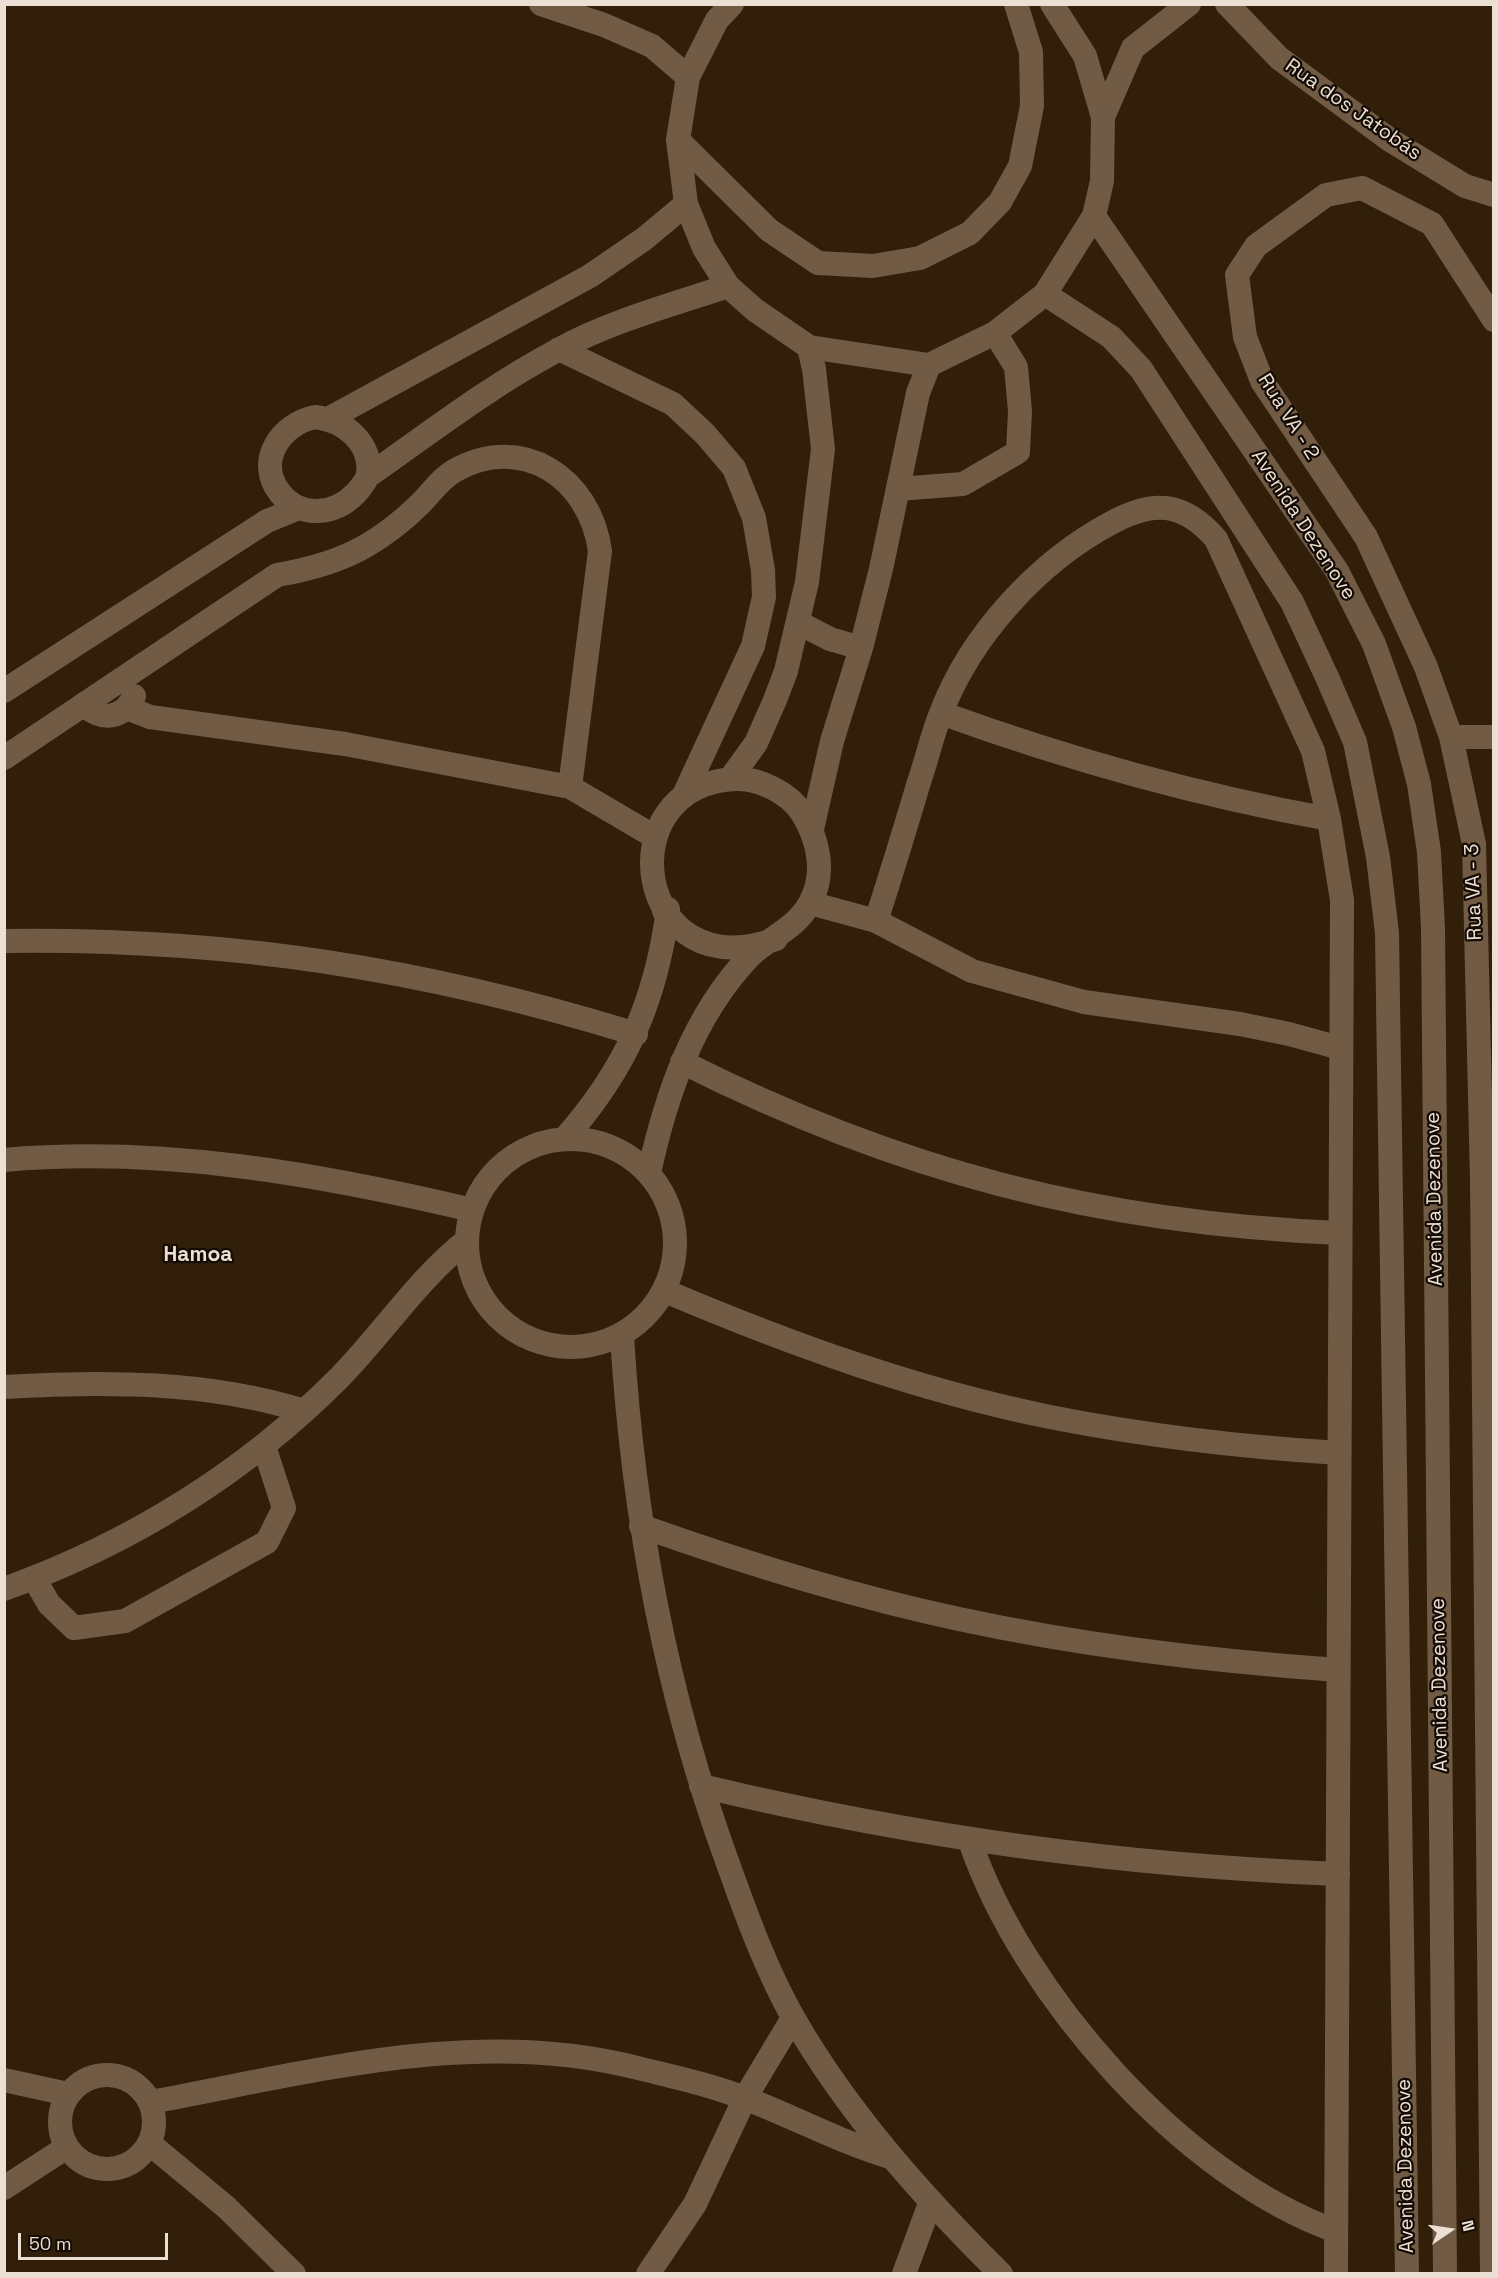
<!DOCTYPE html>
<html>
<head>
<meta charset="utf-8">
<style>
  body { margin:0 }
  #map { position:relative; width:1498px; height:2278px; overflow:hidden; background:#311f0a; font-family:"Space Grotesk",sans-serif }
  canvas { display:block }
  .frame { position:absolute; inset:0; border:6px solid #ecdfd3; pointer-events:none }
  .north { position:absolute; left:1420px; top:2200px; width:60px; height:60px; -webkit-text-stroke:4px #130b04; paint-order:stroke; rotate:77deg; font-size:16px; font-weight:700; line-height:24px; text-align:center; color:#ecdfd3 }
  .north::after { content:''; display:block; margin:auto; width:21px; height:27px; background:#ecdfd3; clip-path:polygon(50% 0,100% 100%,50% 72%,0 100%) }
  .scale { position:absolute; left:18px; top:2233px; width:150px; height:27px; box-sizing:border-box; border:3px solid #ecdfd3; border-top:0; padding-left:8px; font-size:18px; line-height:21px; white-space:nowrap; color:#ecdfd3; -webkit-text-stroke:4px #130b04; paint-order:stroke }
</style>
</head>
<body>
<div id="map">
<canvas width="1498" height="2278"></canvas>
<div class="frame"></div>
<div class="north">N</div>
<div class="scale">50 m</div>
</div>
<script>
const g = document.querySelector('canvas').getContext('2d');
g.lineJoin = 'round';
function trace(path, color, width, dash) { g.strokeStyle = color; g.lineWidth = width; g.lineCap = dash ? 'butt' : 'round'; g.setLineDash(dash || []); g.stroke(path); }
function label(font, color, halo, rows, align = 'center') {
  g.font = font + ' "Space Grotesk",sans-serif'; g.lineWidth = 4.5; g.setLineDash([]); g.textBaseline = 'middle'; g.strokeStyle = halo; g.fillStyle = color; for (const [text, x, y, turn = 0] of rows) {
    g.save(); g.translate(x, y); g.rotate((+turn || 0) * Math.PI / 180); g.textAlign = isNaN(turn) ? turn : align; if (halo) g.strokeText(text, 0, 0); g.fillText(text, 0, 0); g.restore();
  }
}
trace(new Path2D(`
  M541,4l63,21 48,21 36,31
  M732,4l-15,16 -29,57 -10,63 8,64 18,44 24,38 27,24 54,37 120,18 66,-32 50,-39 49,-78 8,-35 1,-64 -18,-61 -33,-52
  M1227,4l52,54 111,82 75,46 29,9
  M1103,117l30,-69 56,-44
  M678,140l91,90 49,33 55,3 47,-8 50,-25 30,-31 20,-36 12,-60 -1,-54 -15,-48
  M1094,216l243,355 37,73 30,83 15,57 10,68 4,76 12,1346
  M1045,294l66,43 30,32 151,233 35,75 28,65 23,115 9,76 20,1341
  M559,349l114,55 32,30 29,34 20,50 9,52 1,27 -11,49 -70,151
  M315,417c28,3 57,25 53,57 -1,7 -8,14 -12,19 -22,23 -56,25 -76,0 -25,-32 1,-69 35,-76z
  M328,419l262,-143 54,-37 42,-35
  M368,476c63,-44 122,-90 190,-126 53,-29 113,-45 170,-64
  M898,489l65,-5 55,-32 2,-41 -4,-44 -21,-34
  M799,623l31,16 31,9
  M4,691l263,-170 32,-13
  M84,704c16,18 40,15 50,-8
  M127,708l23,9 195,27 225,43 85,50
  M941,713c127,46 255,82 388,106
  M1451,737h43
  M4,758l273,-183c30,-5 60,-13 87,-28 21,-12 40,-27 57,-44 11,-11 19,-24 33,-32 68,-39 136,7 146,80l-30,236
  M730,779l26,-36 19,-43 11,-29 21,-89 16,-133 -9,-80 -5,-22
  M812,829l20,-88 29,-93 20,-79 37,-176 11,-28
  M810,903l66,18 96,50 112,31 156,22 49,10 51,14
  M876,921c15,-46 29,-92 43,-139 8,-23 13,-47 22,-69 30,-78 97,-151 170,-190 42,-23 72,-22 105,16l97,212 16,68 13,81 -6,1374
  M4,941c225,-3 418,27 632,93
  M682,1062c217,109 415,161 658,171
  M565,1138c61,-69 91,-137 103,-229l-4,2
  M467 1243a104 104 0 1 1 208 0a104 104 0 1 1-208 0Z
  M4,1160c157,-14 316,14 468,50
  M649,1173c17,-78 44,-157 100,-216 20,-20 46,-27 61,-54 16,-29 9,-63 -8,-90 -13,-20 -43,-35 -66,-34 -131,5 -102,212 40,160
  M665,1291c125,53 252,99 385,126 96,19 192,30 289,36
  M622,1336c11,180 43,355 105,525 19,53 39,109 67,158 54,94 130,179 207,255
  M4,1387c101,-6 204,-6 300,24
  M641,1526c104,37 210,70 318,93 125,27 251,42 379,51
  M34,1578l15,26 25,24 51,-7 142,-79 17,-34 -20,-62
  M4,1589c126,-45 242,-117 336,-212 43,-44 78,-98 126,-136
  M701,1786c215,51 416,79 637,88
  M970,1841c51,152 213,336 366,390
  M60 2122a47 47 0 1 1 94 0a47 47 0 1 1-94 0Z
  M4,2080l64,14
  M150,2102c159,-29 326,-76 488,-34 36,9 74,17 109,31 49,19 95,44 146,59
  M149,2143l77,64 68,67
  M4,2188l63,-41
  M648,2274l47,-70 50,-106 48,-80
  M904,2274l27,-73
  M1492,2274l-10,-1094 -8,-336 -23,-107 -25,-70 -60,-130 -104,-156 -17,-44 -8,-62 19,-29 70,-51 36,-7 70,36 62,96`), '#715b45', 24);
label('20px', '#ecdfd3', '#130b04', [
  ["Rua dos Jatobás",1353,110,35],
  ["Rua VA - 2",1288,417,58],
  ["Avenida Dezenove",1303,525,57],
  ["Rua VA - 3",1474,892,-92],
  ["Avenida Dezenove",1435,1199,-91],
  ["Avenida Dezenove",1440,1685,-91],
  ["Avenida Dezenove",1406,2166,-91]
]);
label('bold 21px', '#ecdfd3', '#130b04', [
  ["Hamoa",198,1255]
]);
</script>
</body>
</html>
